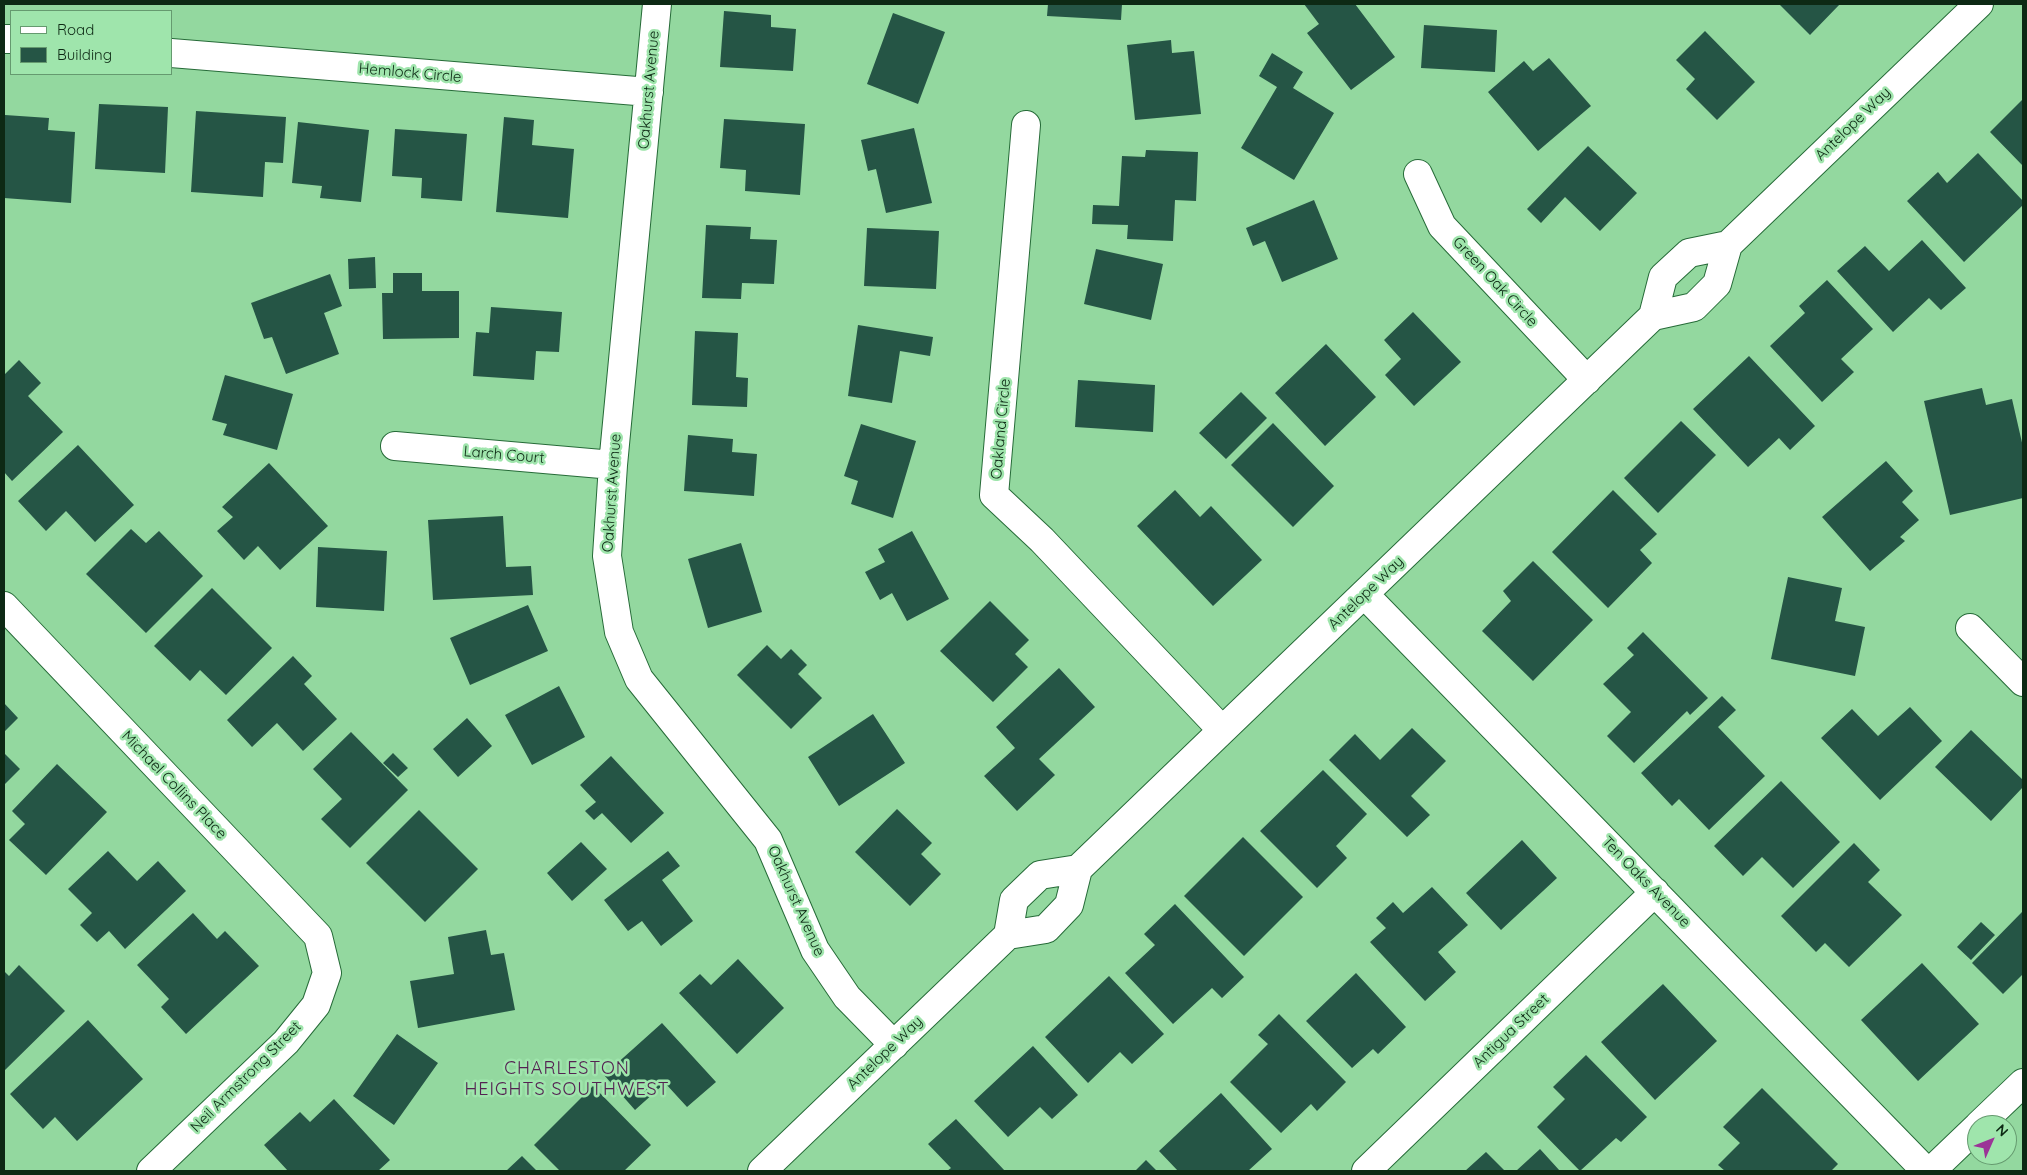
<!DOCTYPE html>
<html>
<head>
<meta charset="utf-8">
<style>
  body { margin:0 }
  #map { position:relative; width:2027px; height:1175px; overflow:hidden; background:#93d89f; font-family:Quicksand,sans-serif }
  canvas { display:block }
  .frame { position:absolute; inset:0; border:5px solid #0d2914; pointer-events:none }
  .legend { position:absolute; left:10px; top:10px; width:162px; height:65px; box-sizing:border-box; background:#9fe5ac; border:1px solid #659a6f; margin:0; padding:6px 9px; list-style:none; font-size:15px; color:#0d2914 }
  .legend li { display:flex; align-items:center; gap:10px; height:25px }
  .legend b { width:25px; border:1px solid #659a6f }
  .north { position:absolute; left:1967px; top:1115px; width:50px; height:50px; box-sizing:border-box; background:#9fe5ac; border:1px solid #659a6f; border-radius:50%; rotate:46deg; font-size:14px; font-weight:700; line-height:20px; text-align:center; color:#0d2914 }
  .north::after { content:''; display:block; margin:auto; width:18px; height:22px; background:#9b3497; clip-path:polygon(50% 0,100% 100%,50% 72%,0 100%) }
</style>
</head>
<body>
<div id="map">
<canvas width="2027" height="1175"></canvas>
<div class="frame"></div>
<ul class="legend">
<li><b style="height:6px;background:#fff"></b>Road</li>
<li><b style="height:14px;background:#255545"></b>Building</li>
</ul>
<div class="north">N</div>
</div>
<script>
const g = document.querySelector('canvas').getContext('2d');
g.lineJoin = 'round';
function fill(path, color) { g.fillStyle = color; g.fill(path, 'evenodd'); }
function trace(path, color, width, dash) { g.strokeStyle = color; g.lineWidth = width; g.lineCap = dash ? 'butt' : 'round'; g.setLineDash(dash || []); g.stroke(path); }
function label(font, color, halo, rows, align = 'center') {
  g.font = font + ' Quicksand,sans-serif'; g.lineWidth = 5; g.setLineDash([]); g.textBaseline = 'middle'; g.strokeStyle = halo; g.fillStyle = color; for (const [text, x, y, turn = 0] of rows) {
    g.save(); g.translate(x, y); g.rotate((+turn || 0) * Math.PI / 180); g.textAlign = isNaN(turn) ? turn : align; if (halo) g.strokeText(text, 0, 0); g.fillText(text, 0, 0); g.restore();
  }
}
fill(new Path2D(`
  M1048,4h74l-1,16 -74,-4z
  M1304,4h51l40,53 -44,33 -44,-57 12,-9z
  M1779,4h61l-30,31z
  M724,11l47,4v12l25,2 -3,42 -73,-4z
  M893,13l52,19 -27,72 -51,-20z
  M1424,25l73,5 -2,42 -74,-4z
  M1705,31l50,51 -38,38 -31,-31 9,-10 -19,-19z
  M1171,40l1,13 22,-2 7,63 -66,6 -8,-75z
  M1272,53l31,19 -10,16 41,25 -40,67 -53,-32 36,-61 -18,-11z
  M1549,58l42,48 -53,45 -50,-59 36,-31 9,10z
  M2023,99v67l-33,-34z
  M99,104l69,3 -3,66 -70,-4z
  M196,111l90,6 -3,46 -18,-1 -2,35 -72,-5z
  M5,115l44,3 -1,12 27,2 -4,71 -67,-5z
  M504,117l30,3 -2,25 42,4 -6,69 -72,-6z
  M724,119l81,5 -5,71 -55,-4 1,-21 -26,-2z
  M298,122l71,8 -8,72 -41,-4 2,-12 -30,-3z
  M914,128l18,75 -46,10 -10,-44 -8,2 -7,-31z
  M395,129l72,5 -5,67 -41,-3 1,-20 -30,-2z
  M1588,146l49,47 -37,38 -35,-34 -24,26 -14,-14z
  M1146,150l52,2 -2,49 -21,-1 -2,41 -46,-2 1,-14 -36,-1 1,-19 26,1 3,-50 23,1z
  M1978,153l45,48v4l-59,57 -57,-61 31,-29 9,11z
  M1314,200l24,59 -56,23 -17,-41 -12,5 -7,-18z
  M706,225l45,2 -1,12 27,1 -3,44 -32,-1 -1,16 -39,-1z
  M867,228l72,3 -3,58 -72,-3z
  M1922,240l44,48 -25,22 -12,-12 -36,34 -56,-61 28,-25 24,25z
  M1096,249l67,15 -12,56 -67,-16z
  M375,257l1,31 -27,1 -1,-30z
  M393,273h29v18h37v47l-76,1 -1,-46h11z
  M330,274l12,32 -18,7 15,41 -53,20 -14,-37 -8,2 -13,-36z
  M1827,280l46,49 -32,30 13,13 -32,30 -52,-56 35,-33 -6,-7z
  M491,307l71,5 -3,40 -23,-1 -2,29 -61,-4 3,-44 13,1z
  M1413,312l48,50 -47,44 -29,-31 16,-16 -17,-19z
  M858,325l75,12 -3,19 -30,-5 -8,52 -44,-7z
  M695,331l43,2 -2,44 12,1 -1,29 -55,-2z
  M1326,344l50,53 -51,49 -50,-53z
  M1749,356l66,70 -25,24 -11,-12 -31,29 -55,-58z
  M19,360l22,23 -13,13 35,36 -51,49 -8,-9v-97z
  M225,375l68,19 -16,56 -54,-15 4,-11 -15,-4z
  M1078,380l77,5 -2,47 -78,-5z
  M1982,388l4,17 26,-6 11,48v51l-73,17 -26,-114z
  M1241,392l26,26 -41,41 -27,-26z
  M1681,421l35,34 -58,58 -34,-35z
  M1273,423l61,63 -41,41 -62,-62z
  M861,424l55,17 -23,77 -42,-14 7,-23 -14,-5z
  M688,435l45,4 -1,13 25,2 -3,42 -70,-5z
  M78,445l56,60 -39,37 -29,-31 -20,20 -28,-30z
  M1886,461l27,30 -11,11 17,18 -19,17 5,4 -35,30 -48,-54z
  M269,463l59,63 -48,44 -22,-24 -14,14 -27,-29 16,-14 -11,-10z
  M1175,490l25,27 11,-11 51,54 -49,46 -76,-80z
  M1613,490l44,44 -17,16 12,13 -44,45 -56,-56z
  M503,516l3,51 25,-1 2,29 -100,5 -5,-80z
  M131,529l15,14 13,-12 44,45 -57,57 -60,-59z
  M912,531l37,68 -42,22 -15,-28 -12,7 -15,-28 20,-10 -7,-13z
  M741,543l21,69 -54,16 -20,-69z
  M318,547l69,4 -3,60 -68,-4z
  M1533,561l60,59 -60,61 -51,-50 29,-30 -8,-10z
  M1788,577l54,11 -7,33 30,6 -10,49 -84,-17z
  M212,588l60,60 -46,47 -26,-25 -10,11 -36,-35z
  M990,601l39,39 -14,14 13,13 -35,35 -53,-51z
  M528,605l20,46 -78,34 -20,-47z
  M1643,632l65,66 -18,17 -3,-4 -53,52 -27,-27 24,-24 -28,-28 31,-29 -7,-7z
  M767,645l14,14 10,-10 16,16 -9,9 24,24 -31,31 -54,-54z
  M293,656l19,20 -8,8 33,35 -34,32 -26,-28 -25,24 -25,-27z
  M1059,668l36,39 -56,52 16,16 -38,36 -33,-35 31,-28 -19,-21z
  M559,686l26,51 -53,28 -27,-50z
  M1722,696l14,14 -18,17 47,49 -56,54 -30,-31 -7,7 -31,-33z
  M4,703l14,15 -14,14z
  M1910,707l32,34 -62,59 -59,-62 31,-29 26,27z
  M873,714l32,49 -66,43 -31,-49z
  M467,718l25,28 -34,31 -25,-28z
  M1412,728l34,33 -35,35 19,19 -23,22 -78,-77 26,-26 25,26z
  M1971,730l52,50v7l-32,34 -56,-54z
  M351,732l57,58 -58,58 -29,-29 21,-20 -29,-30z
  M4,753l16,16 -16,16z
  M393,753l15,15 -10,9 -15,-14z
  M611,756l53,57 -33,30 -29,-30 -8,7 -9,-9 11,-9 -16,-17z
  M57,764l50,48 -61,63 -37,-35 16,-16 -13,-13z
  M1323,770l44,44 -31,32 11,12 -30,30 -57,-57z
  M1781,781l59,61 -47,46 -31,-31 -19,19 -29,-30z
  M897,809l35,34 -11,11 20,20 -31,32 -55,-54z
  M419,810l59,59 -53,53 -59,-59z
  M1243,837l60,60 -59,59 -60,-60z
  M1522,840l35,38 -56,52 -35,-37z
  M581,842l26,27 -35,32 -25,-28z
  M1854,843l26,27 -12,12 34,33 -53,52 -24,-24 -9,9 -35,-36z
  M108,851l29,30 21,-20 28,30 -61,58 -16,-18 -12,11 -17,-17 12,-12 -24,-24z
  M668,851l12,15 -18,14 31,41 -32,25 -19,-25 -14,10 -24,-31z
  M1432,887l36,38 -30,27 18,20 -31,29 -55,-59 16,-14 -10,-10 17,-16 10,11z
  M1175,904l69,73 -22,21 -10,-10 -39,36 -48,-51 30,-28 -11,-11z
  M2022,912l1,62 -20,20 -31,-31z
  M193,913l24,26 8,-8 34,35 -73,68 -25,-27 8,-8 -32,-34z
  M1981,922l14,13 -24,25 -14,-13z
  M486,930l5,25 13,-2 11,57 -97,18 -8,-47 44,-7 -6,-37z
  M738,959l46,49 -47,46 -58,-61 21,-19 11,11z
  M1922,963l57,61 -61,57 -57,-61z
  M19,965l46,46 -61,60v-100l5,5z
  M1356,973l50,54 -28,27 -5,-5 -21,19 -46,-47z
  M1109,976l55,58 -32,30 -12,-12 -32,31 -43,-46z
  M1663,984l54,57 -62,59 -54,-58z
  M1279,1014l67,68 -29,29 -6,-7 -30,29 -51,-51 38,-38 -10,-9z
  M88,1020l55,59 -66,62 -22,-24 -12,12 -33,-35z
  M662,1023l54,59 -29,25 -22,-24 -30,27 -31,-35z
  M397,1034l41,29 -44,62 -41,-29z
  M1033,1046l45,49 -26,24 -12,-12 -32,30 -34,-36z
  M1586,1055l61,62 -26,25 -5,-4 -36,33 -43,-44 28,-28 -12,-12z
  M593,1086l58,59 -27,26h-64l-26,-26z
  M1762,1088l76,76 -7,7h-106l-7,-6 22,-22 -17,-16z
  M1221,1093l51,56 -24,22h-70l-19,-20z
  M334,1099l56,61 -12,11h-90l-24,-26 36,-33 10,10z
  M956,1119l49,52h-58l4,-3 -23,-24z
  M1540,1149l20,22h-44z
  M1486,1152l19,19h-40z
  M522,1156l15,15h-31z
  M1146,1160l11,11h-22z`), '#255545');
const minor = new Path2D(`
  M657,4l-44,461 -6,91 12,76 20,47 129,161 47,110 32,47 47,48
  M4,39h7
  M171,53l478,39
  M1026,125l-32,370 48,45 180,190
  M1418,174l24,52 145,154
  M1653,316l10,-39 26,-24 39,-8
  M395,446l218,19
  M1364,594l562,577
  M4,606l314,330 9,37 -11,32 -30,37 -135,129
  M1970,628l53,54
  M1008,935l6,-35 26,-25 38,-6
  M1979,1125l44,-42
  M762,1171l246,-236 38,-6 23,-24 9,-36 575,-553 41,-9 23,-23 11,-39 251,-241
  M1366,1171l289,-279
  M1931,1171l46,-44`);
trace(minor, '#266b38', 30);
trace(minor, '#fff', 28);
label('15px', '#0d2914', '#9fe5ac', [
  ["Hemlock Circle",410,73,5],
  ["Oakhurst Avenue",649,90,-85],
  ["Antelope Way",1853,124,-44],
  ["Green Oak Circle",1495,282,47],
  ["Oakland Circle",1001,429,-85],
  ["Larch Court",504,455,5],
  ["Oakhurst Avenue",612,493,-86],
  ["Antelope Way",1366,593,-44],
  ["Michael Collins Place",174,785,46],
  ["Ten Oaks Avenue",1646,882,46],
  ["Oakhurst Avenue",796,901,66],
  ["Antigua Street",1511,1031,-44],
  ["Antelope Way",885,1053,-44],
  ["Neil Armstrong Street",246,1077,-45]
]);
g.letterSpacing = '1px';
label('18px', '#542252', '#9fe5ac', [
  ["CHARLESTON",567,1069],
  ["HEIGHTS SOUTHWEST",567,1090]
]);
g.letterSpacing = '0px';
</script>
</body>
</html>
